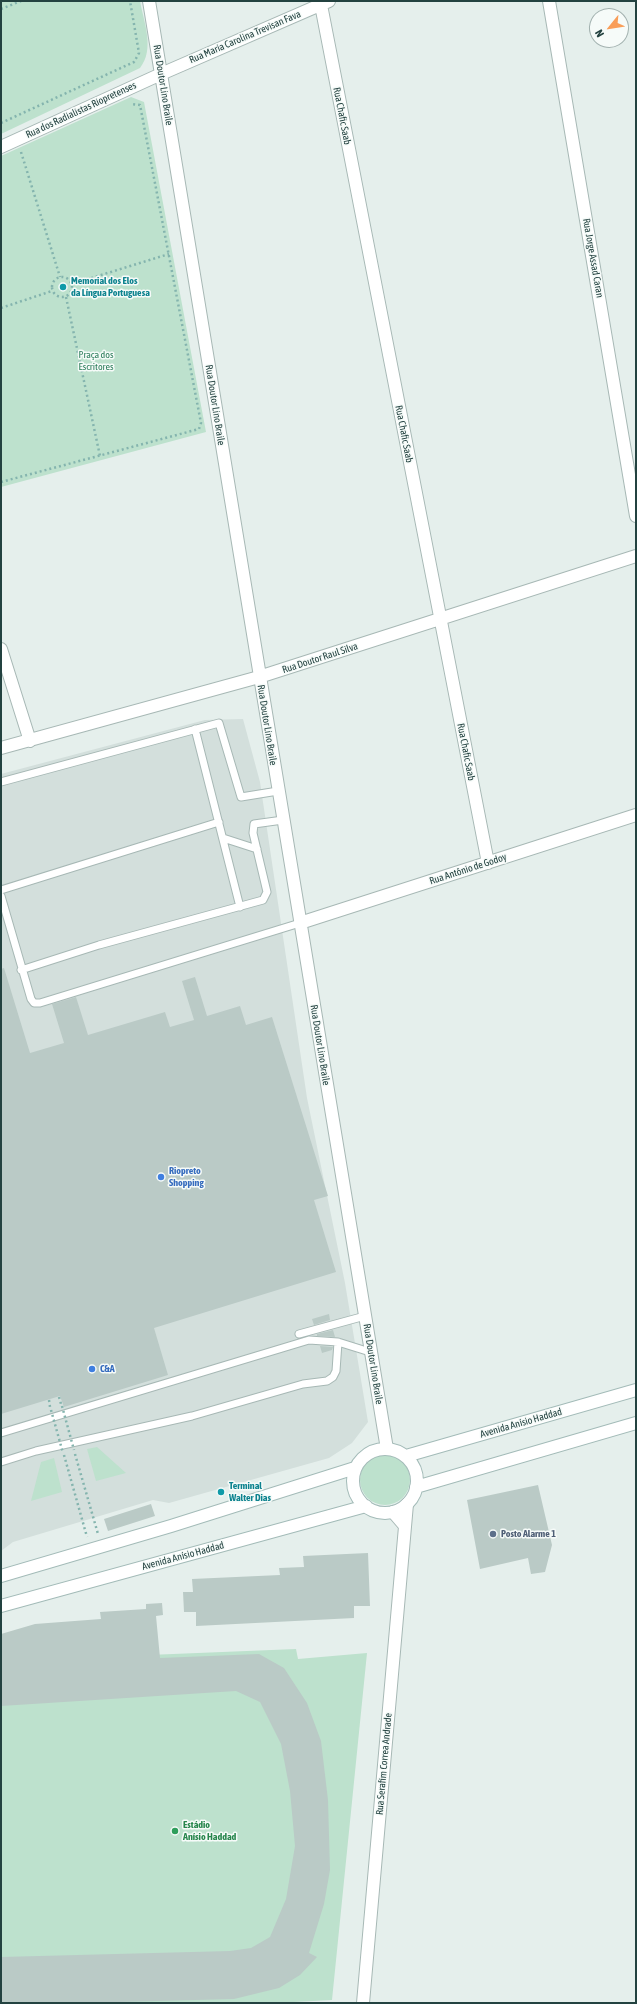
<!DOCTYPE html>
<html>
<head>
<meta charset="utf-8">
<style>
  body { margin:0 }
  #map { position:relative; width:637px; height:2004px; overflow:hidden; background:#e5efec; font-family:"Asap Condensed",sans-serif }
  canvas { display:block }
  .frame { position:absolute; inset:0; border:2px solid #234240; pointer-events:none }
  .north { position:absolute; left:589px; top:8px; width:40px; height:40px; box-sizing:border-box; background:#f6fbf9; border:1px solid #a2b1af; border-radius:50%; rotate:240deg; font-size:11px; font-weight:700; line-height:16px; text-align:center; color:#234240 }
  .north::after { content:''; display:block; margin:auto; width:14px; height:18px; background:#f99e59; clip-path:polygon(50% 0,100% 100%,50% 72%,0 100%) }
</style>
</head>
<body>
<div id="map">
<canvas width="637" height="2004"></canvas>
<div class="frame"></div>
<div class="north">N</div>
</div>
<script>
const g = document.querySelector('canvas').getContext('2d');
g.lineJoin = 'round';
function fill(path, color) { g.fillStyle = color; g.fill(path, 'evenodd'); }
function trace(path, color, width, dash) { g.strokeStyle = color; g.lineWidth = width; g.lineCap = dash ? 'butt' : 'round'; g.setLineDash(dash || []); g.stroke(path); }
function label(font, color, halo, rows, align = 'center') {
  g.font = font + ' "Asap Condensed",sans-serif'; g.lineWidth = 3; g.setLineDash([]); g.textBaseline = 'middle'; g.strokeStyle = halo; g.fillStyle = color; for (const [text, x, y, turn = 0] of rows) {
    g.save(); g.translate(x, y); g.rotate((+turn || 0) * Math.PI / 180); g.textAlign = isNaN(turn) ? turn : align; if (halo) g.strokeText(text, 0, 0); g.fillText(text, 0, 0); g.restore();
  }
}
fill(new Path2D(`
  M243,719l17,63 47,316 38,185 23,139 -16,21 -23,15 -160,45 -16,-3 -140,42 -12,9v-777l204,-54z`), '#d3dfdc');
fill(new Path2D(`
  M1,1h139c4,22 15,48 0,67l-139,66z
  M131,97l13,5 62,330 -205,55v-331z
  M97,1447l29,26 -30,8 -9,-32z
  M360 1480a25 25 0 1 1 50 0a25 25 0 1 1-50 0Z
  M54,1458l8,34 -31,9 10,-39z
  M296,1649l2,10 69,-6 -35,347 -57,3h-274v-342z`), '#bde1cd');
fill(new Path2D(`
  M4,968l26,85 34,-10 -12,-39 24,-7 12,38 77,-23 5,15 24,-7 -12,-39 13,-4 12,39 33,-10 6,19 26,-8 56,179 -14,4 22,72 -182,56 14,47 -104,32 -4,-11 -59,18v-445z
  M329,1314l1,6 -16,5 -2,-6z
  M333,1330l2,7 -18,-1v-2z
  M320,1346l13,1 -1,3 -10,3z
  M538,1485l14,60 -7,27 -14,2 -3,-16 -48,11 -13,-69z
  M151,1504l4,12 -47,15 -4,-12z
  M368,1553l2,53h-16v12l-158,8v-14h-12l-1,-20h10l-1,-13 88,-4 -1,-7 25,-1 -1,-11z
  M162,1603l1,12 -7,1 4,42 99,-4 25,14 23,35 14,38 7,59 2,70 -6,34 -15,49 8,4 -17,18 -21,13 -45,11 -153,4h-80v-46l229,-6 21,-3 19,-11 16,-38 9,-53 -5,-55 -9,-47 -21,-42 -24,-11 -235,15v-72l34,-10 66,-5 -1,-7 46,-3v-5z`), '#bacac6');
const service = new Path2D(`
  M195,729l45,178
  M1,782l218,-59 22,74 37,-6
  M223,838l34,11
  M1,890l218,-68
  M1,896l30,103 3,4h6l260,-80
  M21,970l78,-25 164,-45 4,-8 -14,-59 1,-9 29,-4
  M299,1334l66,-18
  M1,1433l308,-93 29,2 32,10
  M1,1462l35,-11 156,-35 111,-32 24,-3 6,-4 3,-6 2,-29`);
const minor = new Path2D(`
  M149,1l238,1448
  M549,1l87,515
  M321,5l167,858
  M1,147l160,-73 168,-73
  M1,649l29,92
  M1,748l258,-71 377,-121
  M300,923l336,-108`);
const tertiary = new Path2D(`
  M393,1512l12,14
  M363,2003l44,-499`);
const secondary = new Path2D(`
  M353 1481a32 32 0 1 1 64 0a32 32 0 1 1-64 0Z
  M406,1456l230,-66
  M416,1487l220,-64
  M1,1576l170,-50 184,-58
  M1,1606l365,-100`);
trace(service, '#a7b8b5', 9);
trace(minor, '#a7b8b5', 14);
trace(tertiary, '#a7b8b5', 14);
trace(secondary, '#a3bbb8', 14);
trace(new Path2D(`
  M1,9l20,-8
  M1,123l133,-61 5,-9 -9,-52
  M21,152l39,125
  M52 287a10 10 0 1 1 20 0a10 10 0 1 1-20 0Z
  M72,284l97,-30
  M66,297l34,159
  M1,308l51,-17
  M1,482l198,-53 2,-6 -61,-318 -9,-1
  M59,1397l2,7
  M49,1400l1,7
  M75,1454l23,80
  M64,1455l23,82`), '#84b4ae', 2.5, [2, 3]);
trace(service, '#fff', 7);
trace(minor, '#fff', 12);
trace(tertiary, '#fff', 12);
trace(secondary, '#fff', 12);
trace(new Path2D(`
  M62,1406l12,44
  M51,1410l12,43`), '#84b4ae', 2.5, [2, 3]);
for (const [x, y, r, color] of [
  [63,287,4,"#0f9aa8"],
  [161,1177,4,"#3f7fe0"],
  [92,1369,4,"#3f7fe0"],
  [221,1492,4,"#0f9aa8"],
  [493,1534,4,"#5c6f8a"],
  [175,1831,4,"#2e9e5b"]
]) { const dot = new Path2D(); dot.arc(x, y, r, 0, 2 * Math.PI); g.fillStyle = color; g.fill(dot); trace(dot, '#f6fbf9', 1.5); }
label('10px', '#234240', '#f6fbf9', [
  ["Rua Maria Carolina Trevisan Fava",245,37,-23],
  ["Rua Doutor Lino Braile",163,85,81],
  ["Rua dos Radialistas Riopretenses",81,110,-25],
  ["Rua Chafic Saab",342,116,79],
  ["Rua Jorge Assad Caran",593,258,80],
  ["Rua Doutor Lino Braile",215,405,81],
  ["Rua Chafic Saab",404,434,79],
  ["Rua Doutor Raul Silva",320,658,-18],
  ["Rua Doutor Lino Braile",267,725,81],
  ["Rua Chafic Saab",466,752,79],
  ["Rua Antônio de Godoy",468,869,-18],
  ["Rua Doutor Lino Braile",320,1045,81],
  ["Rua Doutor Lino Braile",373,1364,81],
  ["Avenida Anísio Haddad",521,1423,-16],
  ["Avenida Anísio Haddad",183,1556,-15],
  ["Rua Serafim Correa Andrade",384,1764,-85]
]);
label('bold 10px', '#0d838f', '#f6fbf9', [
  ["Memorial dos Elos",71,281],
  ["da Língua Portuguesa",71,293],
  ["Terminal",229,1486],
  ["Walter Dias",229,1498]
], 'left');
label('10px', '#2a7c59', '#f6fbf9', [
  ["Praça dos",96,355],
  ["Escritores",96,367]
]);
label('bold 10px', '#366cbe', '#f6fbf9', [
  ["Riopreto",169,1171],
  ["Shopping",169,1183],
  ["C&A",100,1369]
], 'left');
label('bold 10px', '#4e5e75', '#f6fbf9', [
  ["Posto Alarme 1",501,1534]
], 'left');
label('bold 10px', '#27864d', '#f6fbf9', [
  ["Estádio",183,1825],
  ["Anísio Haddad",183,1837]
], 'left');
</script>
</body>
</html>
